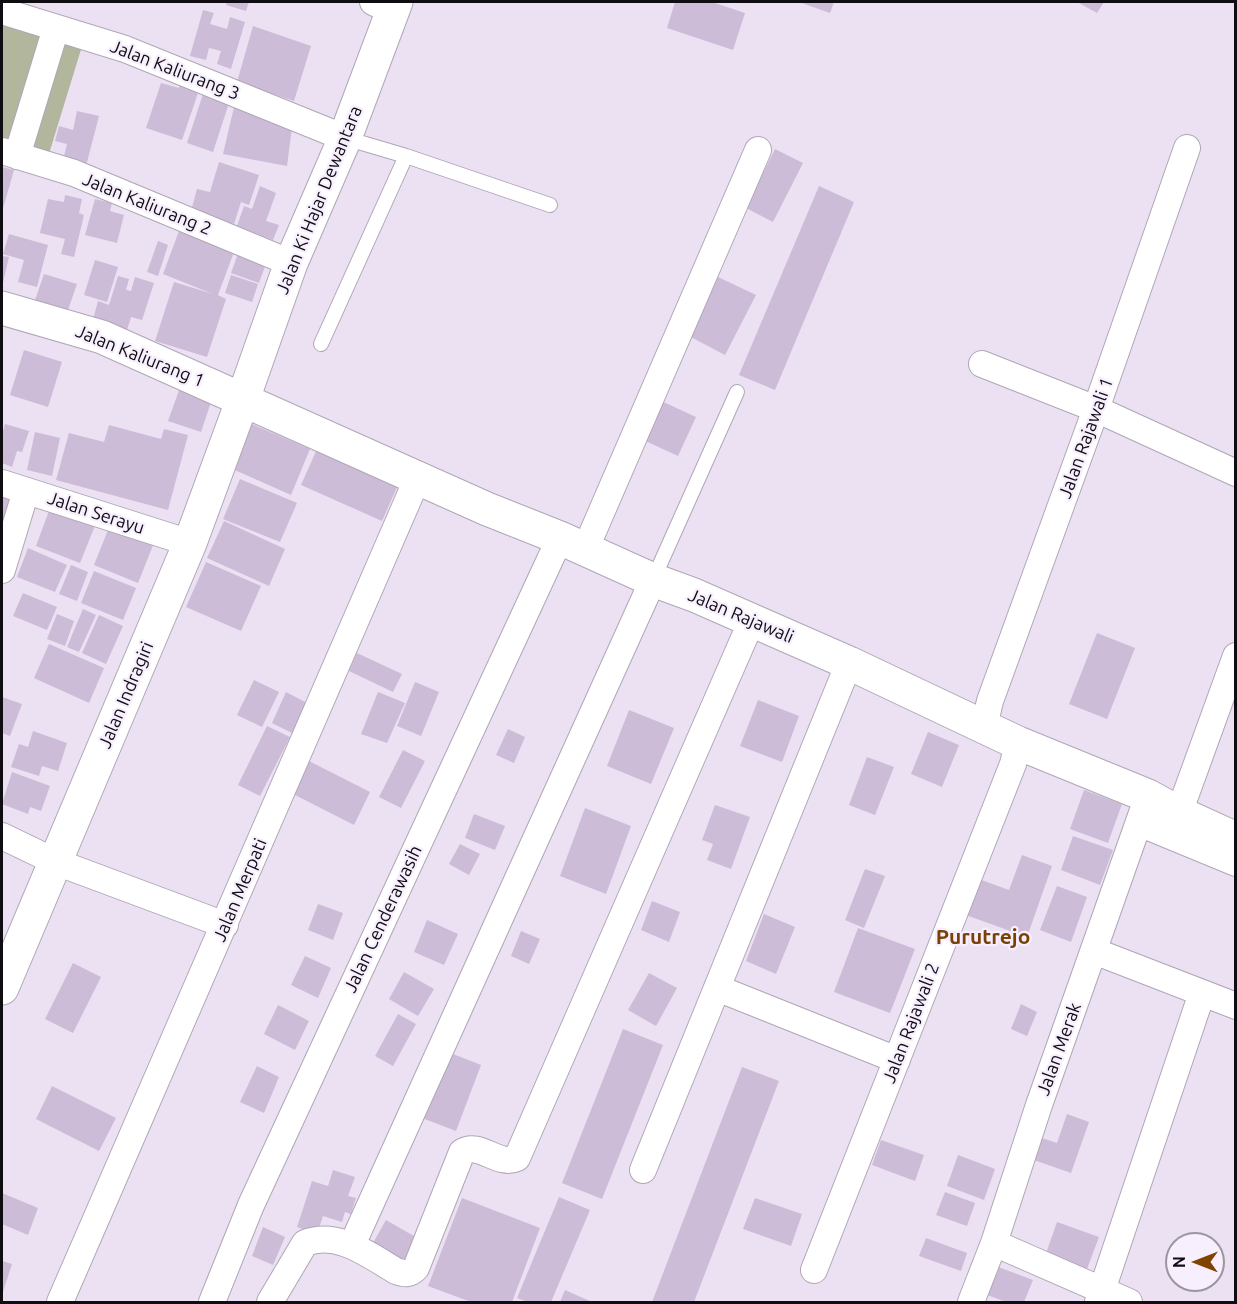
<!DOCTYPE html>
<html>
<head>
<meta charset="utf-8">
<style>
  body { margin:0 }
  #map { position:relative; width:1237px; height:1304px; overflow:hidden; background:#ebe1f2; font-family:Ubuntu,sans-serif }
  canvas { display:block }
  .frame { position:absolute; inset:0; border:3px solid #100d12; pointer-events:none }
  .north { position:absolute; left:1165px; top:1232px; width:60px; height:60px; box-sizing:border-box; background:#f7effd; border:2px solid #9b959f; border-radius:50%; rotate:270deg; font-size:16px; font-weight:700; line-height:24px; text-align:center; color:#100d12 }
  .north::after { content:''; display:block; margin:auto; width:21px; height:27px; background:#814400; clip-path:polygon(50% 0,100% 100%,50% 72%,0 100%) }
</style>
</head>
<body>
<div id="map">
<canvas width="1237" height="1304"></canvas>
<div class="frame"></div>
<div class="north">N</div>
</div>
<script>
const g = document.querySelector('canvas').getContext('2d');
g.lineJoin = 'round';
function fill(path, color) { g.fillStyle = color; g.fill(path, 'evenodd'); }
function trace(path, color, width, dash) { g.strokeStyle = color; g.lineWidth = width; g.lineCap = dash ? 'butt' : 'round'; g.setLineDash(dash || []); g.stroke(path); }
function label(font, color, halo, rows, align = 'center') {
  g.font = font + ' Ubuntu,sans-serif'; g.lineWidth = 4.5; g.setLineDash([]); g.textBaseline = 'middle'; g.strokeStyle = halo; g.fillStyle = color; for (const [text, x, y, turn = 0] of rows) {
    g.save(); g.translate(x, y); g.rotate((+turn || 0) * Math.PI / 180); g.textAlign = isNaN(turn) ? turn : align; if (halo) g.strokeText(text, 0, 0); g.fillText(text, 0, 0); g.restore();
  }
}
fill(new Path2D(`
  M2,19l81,24 -35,114 -46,-15z`), '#b2b69c');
fill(new Path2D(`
  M227,2h22l-3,9 -20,-6z
  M675,2h37l33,11 -12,37 -66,-22z
  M799,2h35l-4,11z
  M1077,2h27l-7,11z
  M203,10l11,3 -4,11 17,5 3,-12 15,5 -14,47 -14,-5 4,-13 -12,-3 -3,12 -16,-4z
  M253,26l58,20 -17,55 -57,-19z
  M161,83l18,5 1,-4 19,6 -17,50 -36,-12z
  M203,94l26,9 -16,49 -26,-9z
  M234,107l59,13 -6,46 -64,-12z
  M77,111l22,5 -13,50 -23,-6 4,-16 -12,-3 4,-15 14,4z
  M775,149l28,14 -30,59 -27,-14z
  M219,162l40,13 -10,30 -8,-3 -7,22 -43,-13 6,-22 13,3z
  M2,167l12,3 -12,42z
  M260,186l16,7 -10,28 13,4 -6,15 -36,-14 7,-20 8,3z
  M819,186l35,16 -79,188 -36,-15z
  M65,195l17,4 -3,14 5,2 -10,42 -13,-3 4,-15 -25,-6 8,-34 16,3z
  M95,199l17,4 -2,8 14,4 -7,28 -32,-8z
  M179,231l55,21 -16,43 8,4 -19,58 -52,-16 19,-59 39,12 -50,-20z
  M9,234l39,11 -11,42 -19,-5 6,-22 -21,-6z
  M158,241l10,4 -10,31 -11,-4z
  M240,248l28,10 -9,25 -28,-10z
  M2,256l7,1 -7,30z
  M95,260l23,7 -11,35 -23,-7z
  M44,274l33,10 -10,29 -33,-10z
  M231,275l27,9 -6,18 -27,-9z
  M118,276l11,3 -3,11 5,1 4,-14 19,6 -12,37 -11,-3 -4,13 -34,-11 5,-18 11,4z
  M718,277l38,18 -31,60 -38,-20z
  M24,350l38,12 -14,45 -38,-12z
  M182,382l32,11 -13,39 -33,-11z
  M659,400l37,17 -18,39 -37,-17z
  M247,422l63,27 -19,46 -63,-28z
  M5,424l24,7 -7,21 -5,-1 -5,16 -10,-4v-28z
  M109,425l52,14 3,-10 24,6 -20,75 -112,-30 13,-47 35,9z
  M35,432l25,6 -8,38 -25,-6z
  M317,449l81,36 -16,36 -81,-36z
  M240,479l57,24 -17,39 -57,-23z
  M2,497l16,5 -16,38z
  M53,500l45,18 -18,45 -44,-17z
  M112,520l44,18 -18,45 -44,-18z
  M224,521l61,28 -16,37 -62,-28z
  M28,548l39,17 -12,27 -38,-15z
  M206,562l55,24 -20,45 -55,-24z
  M71,565l17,7 -11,29 -18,-7z
  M94,571l42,17 -13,32 -42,-17z
  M23,593l34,14 -10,23 -34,-14z
  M83,609l13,6 -17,37 -12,-5z
  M57,614l17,7 -9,25 -18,-7z
  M99,615l24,11 -17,38 -24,-11z
  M1097,633l38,15 -28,71 -38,-15z
  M49,644l55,24 -15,35 -55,-25z
  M357,653l45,21 -9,18 -44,-21z
  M254,680l25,12 -17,35 -25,-12z
  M415,682l24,10 -18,44 -24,-10z
  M286,692l23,12 -15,30 -22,-11z
  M378,692l27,11 -18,40 -26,-9z
  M2,697l20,7 -12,32 -8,-3z
  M758,700l41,16 -17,46 -42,-16z
  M629,710l45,18 -23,56 -44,-18z
  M267,726l23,11 -30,59 -22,-11z
  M508,729l17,8 -11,26 -18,-8z
  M33,731l34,12 -9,28 -16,-5 -3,10 -28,-9 8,-23 9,3z
  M928,732l31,13 -17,42 -31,-13z
  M403,750l22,11 -24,47 -22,-11z
  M867,757l27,10 -19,48 -26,-10z
  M309,761l61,31 -16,33 -61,-31z
  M12,772l38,14 -9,25 -11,-4 -2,7 -26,-10z
  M1084,790l38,14 -14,39 -38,-14z
  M715,805l35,12 -19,52 -24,-9 6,-16 -11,-4z
  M585,808l46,18 -25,68 -46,-18z
  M474,814l31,12 -10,24 -30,-12z
  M1073,836l40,14 -13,35 -39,-15z
  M460,844l20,10 -11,21 -20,-11z
  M1022,855l30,11 -25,71 -64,-23 13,-36 33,12z
  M865,869l20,7 -21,52 -19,-8z
  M1057,886l30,11 -16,45 -31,-12z
  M652,901l28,11 -11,30 -28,-12z
  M318,904l25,9 -10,27 -25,-10z
  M764,914l31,13 -19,47 -30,-13z
  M427,920l31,14 -14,31 -30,-13z
  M858,928l57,21 -25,64 -56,-21z
  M521,931l19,8 -11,25 -18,-8z
  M305,956l26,12 -13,30 -27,-13z
  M73,963l28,14 -28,56 -28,-14z
  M404,972l30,17 -16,27 -29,-17z
  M649,973l28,15 -21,38 -28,-16z
  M1021,1004l16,8 -10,24 -16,-7z
  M278,1005l31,16 -14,29 -31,-16z
  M398,1014l18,10 -23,42 -18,-10z
  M623,1029l40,16 -61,154 -40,-16z
  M448,1052l33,13 -25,66 -34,-13z
  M257,1066l22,11 -15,36 -24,-11z
  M742,1067l37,14 -85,221h-42z
  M52,1086l64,32 -17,33 -63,-32z
  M1067,1114l22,8 -18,51 -40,-14 8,-22 18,6z
  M881,1140l43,15 -9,26 -43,-16z
  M958,1155l37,14 -11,31 -37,-14z
  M333,1170l22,7 -7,19 8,2 -5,16 -6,-2 -3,10 -19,-6 -6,18 -20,-7 15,-46 16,5z
  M945,1192l30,11 -8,23 -31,-11z
  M2,1193l36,15 -10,27 -26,-11z
  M559,1197l31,13 -39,92h-23l-11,-4z
  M462,1198l78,30 -28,74h-41l-43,-16z
  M755,1198l47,16 -11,32 -48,-17z
  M386,1220l33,19 -17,30 -33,-19z
  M1057,1222l42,15 -15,40 -41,-15z
  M263,1227l22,10 -12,28 -21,-9z
  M926,1238l41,15 -6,18 -42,-15z
  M2,1261l10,3 -10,31z
  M993,1265l40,15 -9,22h-18l-24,-9z
  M565,1290l27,12h-32z`), '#ccbcd8');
const lane = new Path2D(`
  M345,138l61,18 144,49
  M321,344l85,-188
  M653,580l84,-188`);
const street = new Path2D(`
  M373,2l19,9
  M2,11l123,38 220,89
  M2,151l72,22 217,90
  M17,156l39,-128
  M982,364l114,45 140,64
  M2,483l188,60
  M585,550l173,-400
  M2,570l24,-79
  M984,727l6,-26 106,-292 91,-261
  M1179,813l57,-157
  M1139,823l97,40
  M2,836l54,26 169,63
  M1094,951l142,55
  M717,988l180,72
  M643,1170l206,-507
  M994,1243l135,59
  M352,1245l301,-665
  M814,1270l199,-506 5,-21
  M60,1302l358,-825
  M212,1302l39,-97 309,-667
  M270,1302l35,-59c32,-13 64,12 91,28 8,3 14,4 20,-3l46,-116c18,-11 36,15 55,6l235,-538
  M971,1302l23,-59 45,-138 109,-309
  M1098,1302l104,-309`);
const secondary = new Path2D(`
  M2,308l100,29 385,172 73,29 93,42 41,15 155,68 169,80 130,53 31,17 57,26
  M2,988l188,-445 53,-144 48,-136 54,-125 51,-136`);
trace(lane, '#afa6b6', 16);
trace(street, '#afa6b6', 28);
trace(secondary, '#afa6b6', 35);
trace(lane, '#fff', 14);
trace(street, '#fff', 26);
trace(secondary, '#fff', 33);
label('18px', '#100d12', '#f7effd', [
  ["Jalan Kaliurang 3",175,70,21],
  ["Jalan Ki Hajar Dewantara",319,200,-68],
  ["Jalan Kaliurang 2",147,204,22],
  ["Jalan Kaliurang 1",140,356,22],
  ["Jalan Rajawali 1",1086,438,-70],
  ["Jalan Serayu",96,513,18],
  ["Jalan Rajawali",741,616,23],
  ["Jalan Indragiri",126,695,-67],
  ["Jalan Merpati",240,890,-67],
  ["Jalan Cenderawasih",383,919,-65],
  ["Jalan Rajawali 2",911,1023,-69],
  ["Jalan Merak",1059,1049,-70]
]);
label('bold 21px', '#794106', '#f7effd', [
  ["Purutrejo",983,937]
]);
</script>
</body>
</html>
